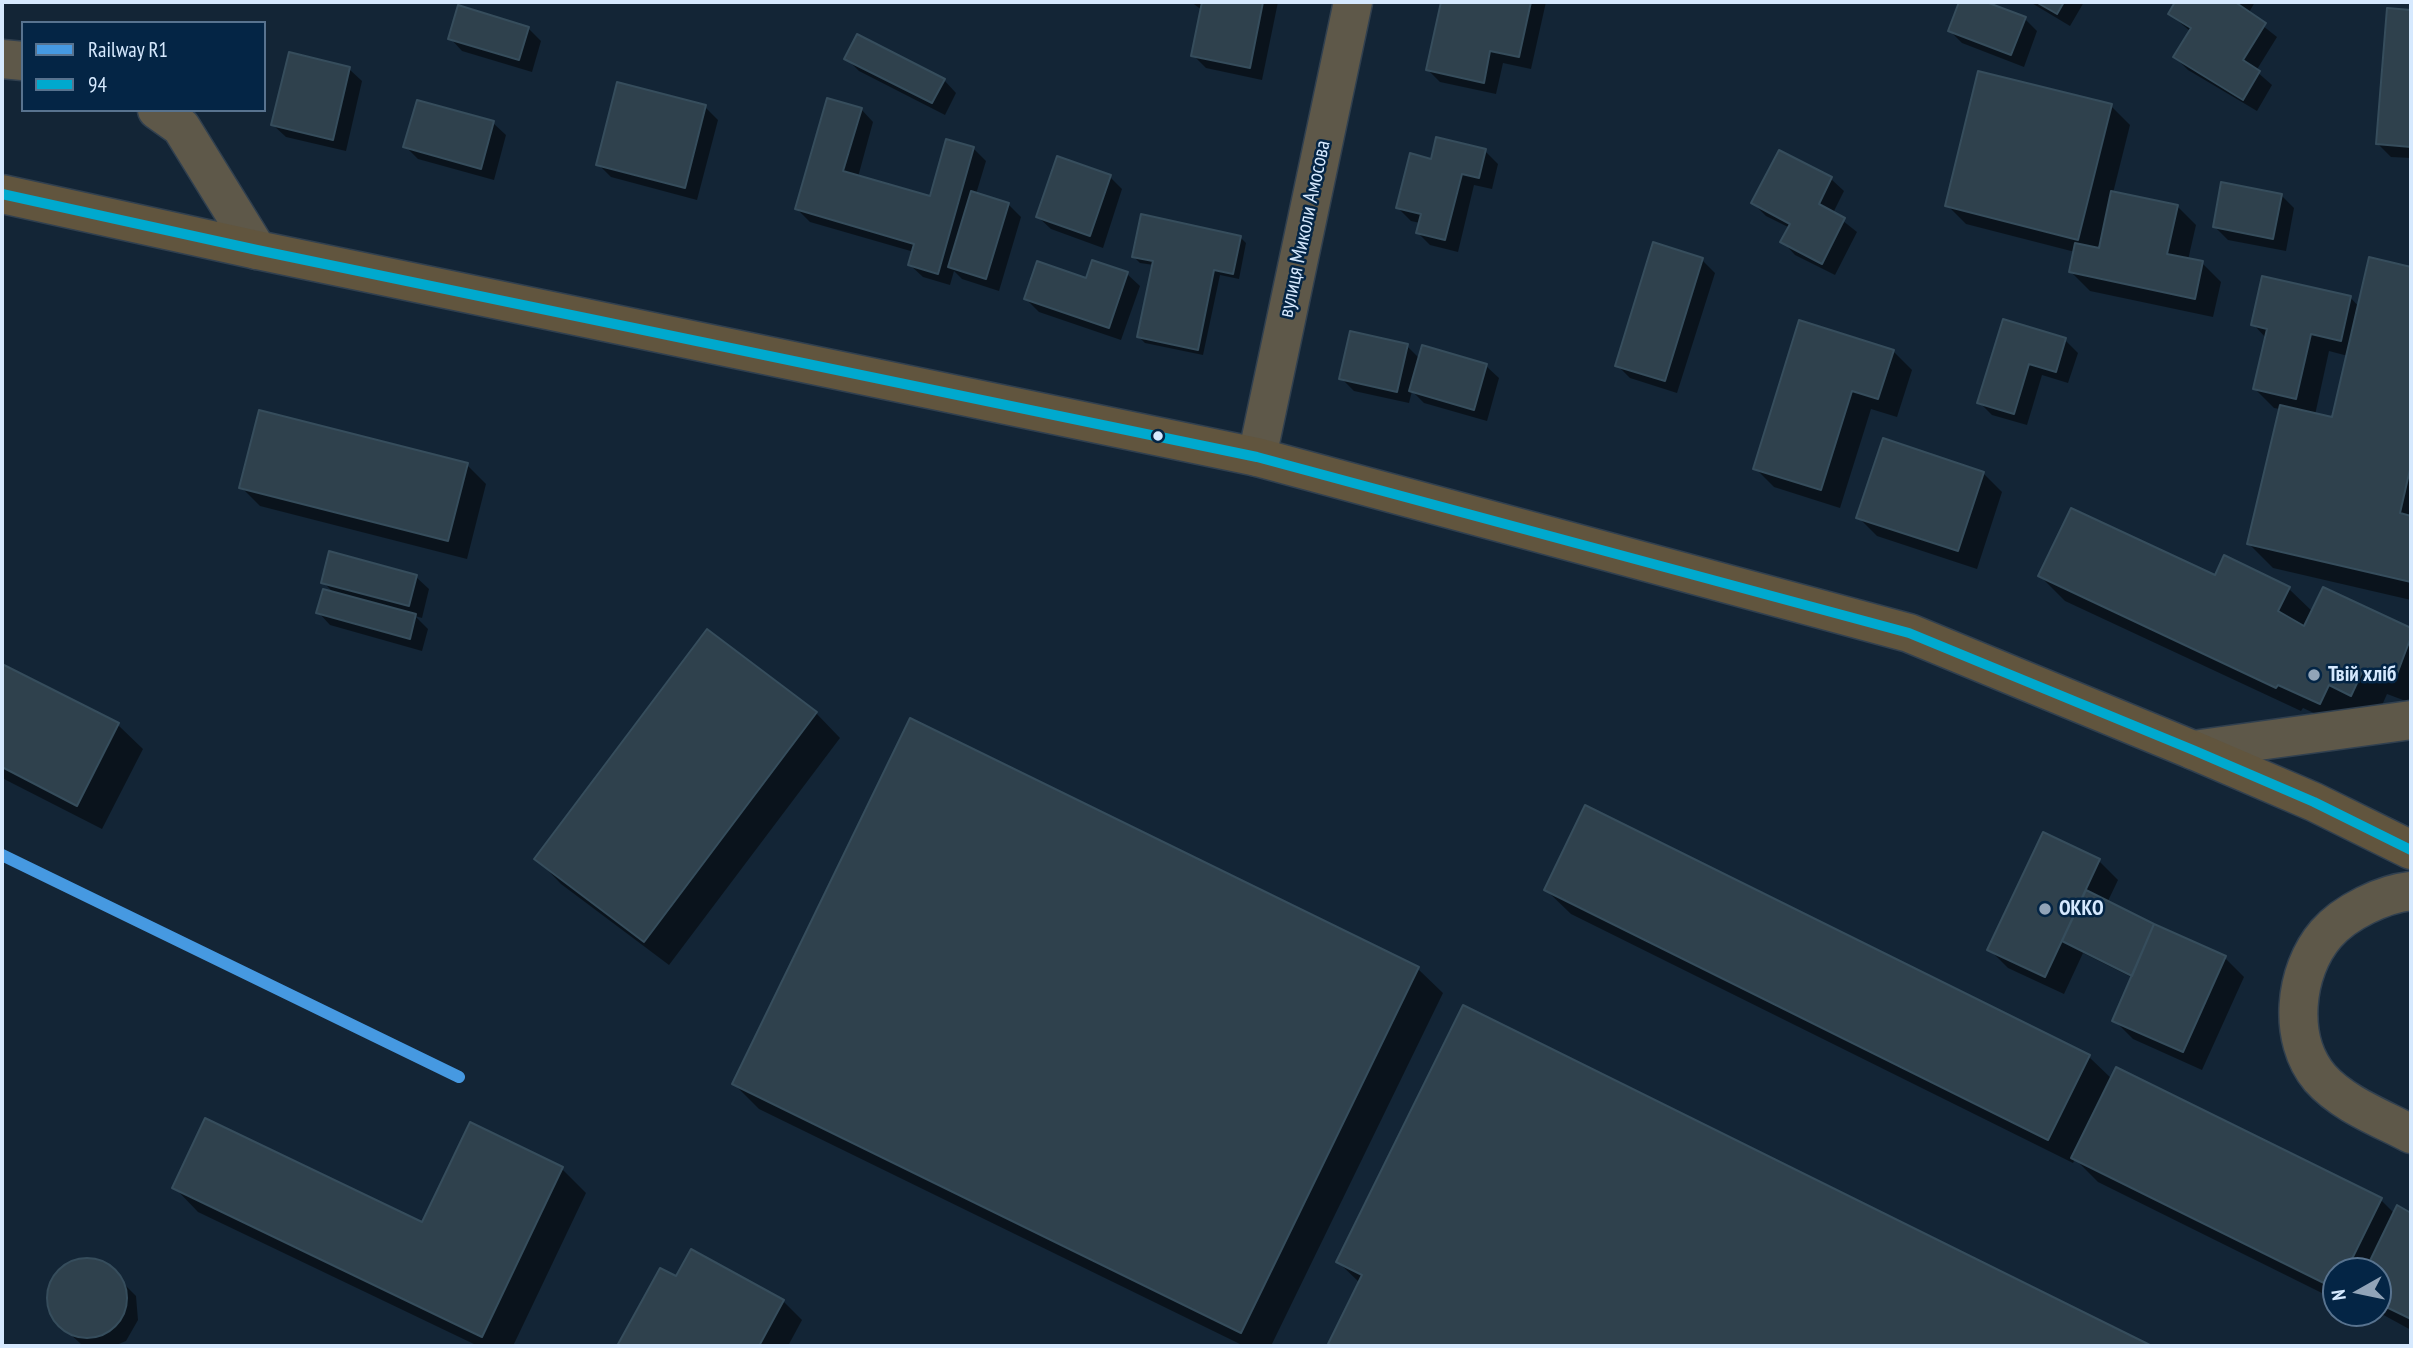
<!DOCTYPE html>
<html>
<head>
<meta charset="utf-8">
<style>
  body { margin:0 }
  #map { position:relative; width:2413px; height:1348px; overflow:hidden; background:#132536; font-family:"PT Sans Narrow",sans-serif }
  canvas { display:block }
  .frame { position:absolute; inset:0; border:4px solid #d6e9fe; pointer-events:none }
  .legend { position:absolute; left:21px; top:21px; width:245px; height:91px; box-sizing:border-box; background:#042545; border:2px solid #58738f; margin:0; padding:9px 12px; list-style:none; font-size:21px; color:#d6e9fe }
  .legend li { display:flex; align-items:center; gap:14px; height:35px }
  .legend b { width:35px; border:2px solid #58738f }
  .north { position:absolute; left:2322px; top:1257px; width:70px; height:70px; box-sizing:border-box; background:#042545; border:2px solid #58738f; border-radius:50%; rotate:261deg; font-size:19px; font-weight:700; line-height:28px; text-align:center; color:#d6e9fe }
  .north::after { content:''; display:block; margin:auto; width:24px; height:32px; background:#92a4b8; clip-path:polygon(50% 0,100% 100%,50% 72%,0 100%) }
</style>
</head>
<body>
<div id="map">
<canvas width="2413" height="1348"></canvas>
<div class="frame"></div>
<ul class="legend">
<li><b style="height:9px;background:#4699e1"></b>Railway R1</li>
<li><b style="height:9px;background:#00a9ce"></b>94</li>
</ul>
<div class="north">N</div>
</div>
<script>
const g = document.querySelector('canvas').getContext('2d');
g.lineJoin = 'round';
function fill(path, color) { g.fillStyle = color; g.fill(path, 'evenodd'); }
function trace(path, color, width, dash) { g.strokeStyle = color; g.lineWidth = width; g.lineCap = dash ? 'butt' : 'round'; g.setLineDash(dash || []); g.stroke(path); }
function label(font, color, halo, rows, align = 'center') {
  g.font = font + ' "PT Sans Narrow",sans-serif'; g.lineWidth = 5; g.setLineDash([]); g.textBaseline = 'middle'; g.strokeStyle = halo; g.fillStyle = color; for (const [text, x, y, turn = 0] of rows) {
    g.save(); g.translate(x, y); g.rotate((+turn || 0) * Math.PI / 180); g.textAlign = isNaN(turn) ? turn : align; if (halo) g.strokeText(text, 0, 0); g.fillText(text, 0, 0); g.restore();
  }
}
fill(new Path2D(`
  M1191,2h87l-16,78 -56,-12 -13,-13 9,-45z
  M1442,2h104l-15,67 -28,-6 -7,31 -56,-12 -12,-12z
  M1961,2h20l44,17 12,12 -13,36 -62,-24 -12,-12z
  M2030,2h54l-14,24z
  M2177,2h78l-7,12 29,23 -21,34 16,14 -15,26 -69,-41 -13,-13 16,-25 -21,-18z
  M2389,10l22,2v146l-20,-1 -13,-13z
  M528,28l13,13 -9,31 -70,-21 -12,-13z
  M847,59l97,21 12,13 -11,22 -86,-44z
  M349,69l13,12 -16,70 -60,-14 -13,-12z
  M2111,106l19,19 -17,68 64,13 19,19 -8,35 14,3 19,19 -8,35 -123,-26 -19,-19 4,-20 -109,-28 -19,-19z
  M705,107l13,13 -21,80 -86,-23 -13,-13z
  M861,109l12,13 -15,55 73,21 42,-50 13,13 -10,33 32,10 13,13 -22,74 -37,-12 -8,-8 -4,14 -27,-8 -13,-12 4,-13 -104,-30 -13,-13z
  M493,123l13,12 -12,45 -76,-21 -13,-13z
  M1485,151l13,13 -6,25 -18,-4 -16,67 -28,-7 -12,-12 2,-10 -9,-2 -13,-13 34,-47z
  M1779,152l52,27 13,12 -11,22 24,19 -22,43 -40,-20 -12,-13 7,-14 -24,-12 -13,-13z
  M1110,177l12,12 -19,59 -52,-19 -13,-12z
  M2281,195l13,13 -8,43 -58,-11 -13,-13z
  M1240,237l6,6 -7,36 -19,-4 -17,80 -58,-12 -6,-6 15,-72 -14,-2 -6,-6z
  M2370,259l41,10v331l-138,-32 -24,-24 31,-135 -6,-1 -19,-19 11,-51 -13,-14 97,-27 9,10zM2329,351l19,5 -15,63 -18,-4z
  M1702,260l13,13 -38,120 -47,-15 -13,-13z
  M1127,274l13,12 -19,54 -82,-28 -13,-13 61,-19z
  M2004,321l61,19 13,13 -10,30 -26,-8 -15,50 -35,-10 -13,-13z
  M1407,346l13,13 66,7 13,12 -12,43 -63,-18 -12,-12 -3,12 -55,-12 -13,-13z
  M1893,351l19,19 -15,47 -26,-8 -31,99 -66,-21 -19,-19z
  M467,465l19,19 -19,75 -207,-53 -19,-19z
  M1983,473l19,19 -25,77 -100,-33 -19,-19z
  M2040,576l175,1 74,12 24,23 10,-23 88,41v73l-24,-9 -11,25 -23,-11 -9,19 -41,-19 -2,3 -236,-110z
  M416,577l13,12 -7,29 -7,-2 13,13 -6,22 -92,-26 -12,-13 17,-18 -12,-12z
  M2,666l116,59 25,24 -41,80 -100,-51z
  M816,713l24,25 -171,227 -108,-81 -24,-25z
  M911,721l507,248 25,24 -172,353h-27l-485,-237 -25,-25z
  M2099,861l19,19 -11,23 118,55 19,19 -42,93 -69,-31 -19,-19 19,-42 -50,-25 -19,41 -56,-26 -19,-19z
  M1546,890l543,167 23,22 269,121 14,14 3,-6 13,6v116l-33,-18v-41h-42v29l-238,-118 -23,-23 -2,4 -502,-249z
  M1464,1007l684,339h-815l-3,-3 30,-60 -22,-21z
  M562,1169l24,24 -73,153h-35l-280,-134 -24,-25 248,38z
  M79,1261l25,3 32,32 2,24 -12,21 -12,5 -33,-2 -23,-21 -9,-23 2,-13 6,-12z
  M660,1270l17,9 106,22 19,19 -14,26h-169z`), '#0007');
const building = new Path2D(`
  M1202,2h61l-13,66 -59,-12z
  M1441,2h90l-12,55 -29,-6 -6,32 -58,-13z
  M1959,2h27l40,15 -15,38 -63,-24z
  M2036,2h28l-7,12z
  M2175,2h60l31,21 -23,37 17,11 -17,29 -70,-43 18,-29 -23,-14z
  M458,5l71,22 -10,33 -71,-21z
  M2387,8l24,2v137l-35,-3z
  M857,34l88,45 -13,24 -88,-44z
  M289,52l61,15 -17,73 -62,-15z
  M1978,71l134,33 -34,136 -133,-34z
  M617,82l89,23 -21,83 -89,-23z
  M827,98l35,10 -19,63 87,25 16,-57 28,8 -36,127 -30,-9 6,-21 -119,-35z
  M417,100l77,21 -13,48 -78,-22z
  M1436,137l50,12 -7,29 -17,-4 -17,66 -29,-7 5,-19 -25,-6 14,-55 21,6z
  M1779,150l53,27 -13,27 26,14 -23,46 -42,-22 10,-18 -39,-21z
  M1057,156l54,19 -21,61 -54,-19z
  M2221,182l61,12 -9,45 -60,-12z
  M971,191l38,12 -23,76 -38,-12z
  M2111,191l67,14 -11,49 36,7 -8,38 -126,-27 6,-29 24,5z
  M1141,214l100,22 -8,38 -19,-4 -16,80 -61,-13 16,-76 -21,-4z
  M1653,242l50,16 -38,123 -50,-15z
  M2369,257l42,10v198l-11,48 11,3v66l-164,-38 33,-139 52,12z
  M1092,260l36,12 -19,56 -85,-29 13,-38 49,17z
  M2262,276l89,20 -10,45 -30,-7 -15,65 -43,-10 14,-60 -16,-4z
  M2003,319l63,19 -10,34 -27,-8 -15,50 -37,-11z
  M1799,320l95,30 -16,49 -26,-8 -31,99 -68,-21z
  M1350,331l58,13 -11,48 -58,-13z
  M1422,345l65,19 -13,46 -65,-19z
  M259,410l209,53 -20,78 -209,-53z
  M1883,438l101,34 -26,79 -102,-33z
  M2071,508l144,67 9,-20 66,32 -12,24 26,15 19,-39 88,41v9l-17,45 -31,-12 -12,26 -22,-11 -9,19 -42,-19 -2,3 -238,-112z
  M329,551l88,24 -8,31 -88,-23z
  M323,589l93,25 -6,25 -94,-26z
  M707,629l110,83 -173,230 -110,-83z
  M2,664l117,59 -42,83 -75,-39z
  M910,718l509,249 -178,366 -509,-249z
  M1585,805l505,250 -42,85 -504,-250z
  M2043,832l57,27 -55,118 -58,-27z
  M2086,890l68,34 -22,52 -70,-35z
  M2154,924l72,32 -43,96 -71,-31z
  M1463,1005l689,341h-818l-6,-2 34,-69 -26,-13z
  M2116,1067l266,131 -36,73h-10v18l-265,-131z
  M205,1118l217,104 48,-100 93,45 -81,170 -310,-149z
  M2397,1205l14,8v106l-33,-16v-32h-13z
  M691,1249l93,51 -25,46h-142l43,-78 16,8z
  M47 1298a40 40 0 1 1 80 0a40 40 0 1 1-80 0Z`);
fill(building, '#2f414d');
trace(building, '#364d5c', 2);
const minor = new Path2D(`
  M2,59l21,2
  M157,110l24,17 76,123
  M1257,457l96,-455
  M2193,750l218,-30
  M2411,891c-28,3 -66,21 -85,43 -32,37 -39,105 -6,144 23,26 61,40 91,56`);
const highway = new Path2D(`
  M2,194l255,56 1000,207 652,176 284,117 121,52 97,48`);
trace(minor, '#31404f', 41);
trace(highway, '#31404f', 41);
trace(minor, '#5e5849', 38);
trace(highway, '#61553e', 38);
trace(new Path2D(`
  M2,194l255,56 1000,207 652,176 284,117 121,52 97,48`), '#00a9ce', 10);
trace(new Path2D(`
  M2,855l457,222`), '#4699e1', 12);
for (const [x, y, r, color] of [
  [1158,436,6,"#d6e9fe"],
  [2314,675,7,"#92a4b8"],
  [2045,909,7,"#92a4b8"]
]) { const dot = new Path2D(); dot.arc(x, y, r, 0, 2 * Math.PI); g.fillStyle = color; g.fill(dot); trace(dot, '#042545', 2.5); }
label('21px', '#d6e9fe', '#042545', [
  ["вулиця Миколи Амосова",1305,229,-78]
]);
label('bold 21px', '#d6e9fe', '#042545', [
  ["Твій хліб",2328,675],
  ["ОККО",2059,909]
], 'left');
</script>
</body>
</html>
